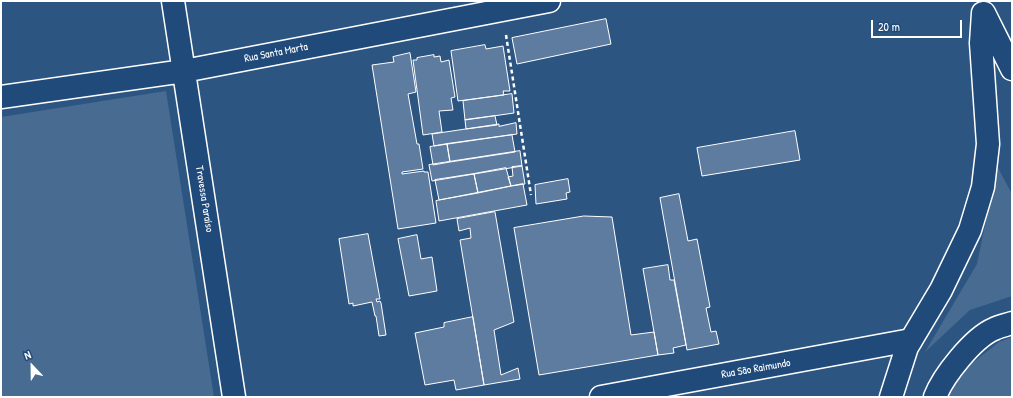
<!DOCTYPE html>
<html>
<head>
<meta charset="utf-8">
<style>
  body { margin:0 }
  #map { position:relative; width:1013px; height:398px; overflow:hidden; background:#2c5582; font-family:"Patrick Hand",sans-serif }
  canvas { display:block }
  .frame { position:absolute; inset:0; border:2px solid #fff; pointer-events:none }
  .north { position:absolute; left:12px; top:346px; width:40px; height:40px; -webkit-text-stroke:3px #1f4a7a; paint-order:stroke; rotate:338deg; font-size:11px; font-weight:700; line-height:16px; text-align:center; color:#fff }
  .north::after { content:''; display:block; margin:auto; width:14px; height:18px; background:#fff; clip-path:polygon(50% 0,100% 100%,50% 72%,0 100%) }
  .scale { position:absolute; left:871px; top:20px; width:91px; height:18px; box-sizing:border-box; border:2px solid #fff; border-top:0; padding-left:5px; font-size:12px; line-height:14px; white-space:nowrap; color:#fff; -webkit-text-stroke:3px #1f4a7a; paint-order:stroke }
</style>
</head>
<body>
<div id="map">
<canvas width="1013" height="398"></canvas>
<div class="frame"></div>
<div class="north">N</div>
<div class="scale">20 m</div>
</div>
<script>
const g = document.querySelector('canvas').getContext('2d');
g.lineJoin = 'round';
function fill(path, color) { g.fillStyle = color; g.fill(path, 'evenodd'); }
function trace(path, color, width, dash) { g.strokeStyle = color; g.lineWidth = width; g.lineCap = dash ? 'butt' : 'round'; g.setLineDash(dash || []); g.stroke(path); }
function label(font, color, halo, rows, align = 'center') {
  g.font = font + ' "Patrick Hand",sans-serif'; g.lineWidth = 3; g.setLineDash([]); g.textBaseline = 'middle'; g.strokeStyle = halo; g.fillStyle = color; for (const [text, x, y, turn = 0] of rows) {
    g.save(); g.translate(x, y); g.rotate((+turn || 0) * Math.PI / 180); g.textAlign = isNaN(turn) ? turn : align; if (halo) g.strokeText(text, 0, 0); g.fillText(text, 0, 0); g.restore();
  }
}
fill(new Path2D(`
  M166,91l48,306h-213v-280z
  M997,166l15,28v102l-42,14 -45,42 52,-88z
  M1012,337v60h-65l19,-29 33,-26z`), '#486b92');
const building = new Path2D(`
  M606,19l5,25 -94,20 -5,-26z
  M485,45l1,4 17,-3 7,45h-7l1,4 -46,6 -7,-50z
  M410,53l6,39 -8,2 9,50h2l4,25 -21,3v2l22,-3v1h4l8,51 -38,6 -26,-164 22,-3 -1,-5z
  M434,55v2l6,-1 1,6 8,-2 6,37 -4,1 2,12 -14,1 3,21 -19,3 -10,-75h4v-2z
  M512,94l2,19 -49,7 -2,-19z
  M495,116l2,9 -31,4 -1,-9z
  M516,123l1,11 -83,12 -2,-12 67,-10v2z
  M795,131l5,29 -98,16 -5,-28z
  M512,135l3,17 -65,10 -3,-18z
  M447,144l3,18 -17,3 -3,-18z
  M520,151l2,15 -90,15 -3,-16z
  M522,166l3,18 -14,2 -3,-9 5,-1 -1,-9z
  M506,168l5,18 -33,7 -4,-19z
  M474,174l4,19 -39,7 -4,-20z
  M568,179l2,13 -4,1 1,6 -31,5 -1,-19z
  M523,184l4,21 -88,16 -3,-20z
  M679,194l9,47 9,-2 13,68 -4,1 5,24 5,-1 3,13 -32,6 -27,-152z
  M495,212l19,110 -20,8 7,45 17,-7 2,11 -36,6 -24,-145 11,-2 -1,-10 -11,3 -2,-12z
  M584,216l28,1 19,118 23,-3 4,23 -119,20 -25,-147z
  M368,234l12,65h-4l1,3 3,-1 1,2 5,32 -7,1 -3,-20h-1l-3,-14 -19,4v-3l-4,1 -10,-65z
  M417,235l4,24 11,-2 5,34 -28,5 -11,-57z
  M668,265l2,15h4l12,65 -13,3 1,5 -16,2 -15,-86z
  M473,317l11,68 -28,5 -2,-10 -29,5 -10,-52 29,-6v-4z`);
fill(building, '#5e7c9f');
trace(building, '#fff', 1);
const minor = new Path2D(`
  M173,1l61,396
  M1,97l183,-26 365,-70
  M601,397l310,-57`);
const trunk = new Path2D(`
  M984,13l28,56
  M891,397l16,-50 34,-57 29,-60 13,-43 5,-43 -7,-101 2,-30
  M935,397c8,-21 38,-59 59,-68 6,-3 12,-4 18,-6`);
trace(minor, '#fff', 25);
trace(trunk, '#fff', 25);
trace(new Path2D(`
  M506,35l25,160`), '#fff', 2.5, [4, 3]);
trace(minor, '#1f4a7a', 22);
trace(trunk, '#1f4a7a', 22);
label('11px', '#fff', '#1f4a7a', [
  ["Rua Santa Marta",276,53,-11],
  ["Travessa Paraíso",204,199,81],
  ["Rua São Raimundo",756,369,-10]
]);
</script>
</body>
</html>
